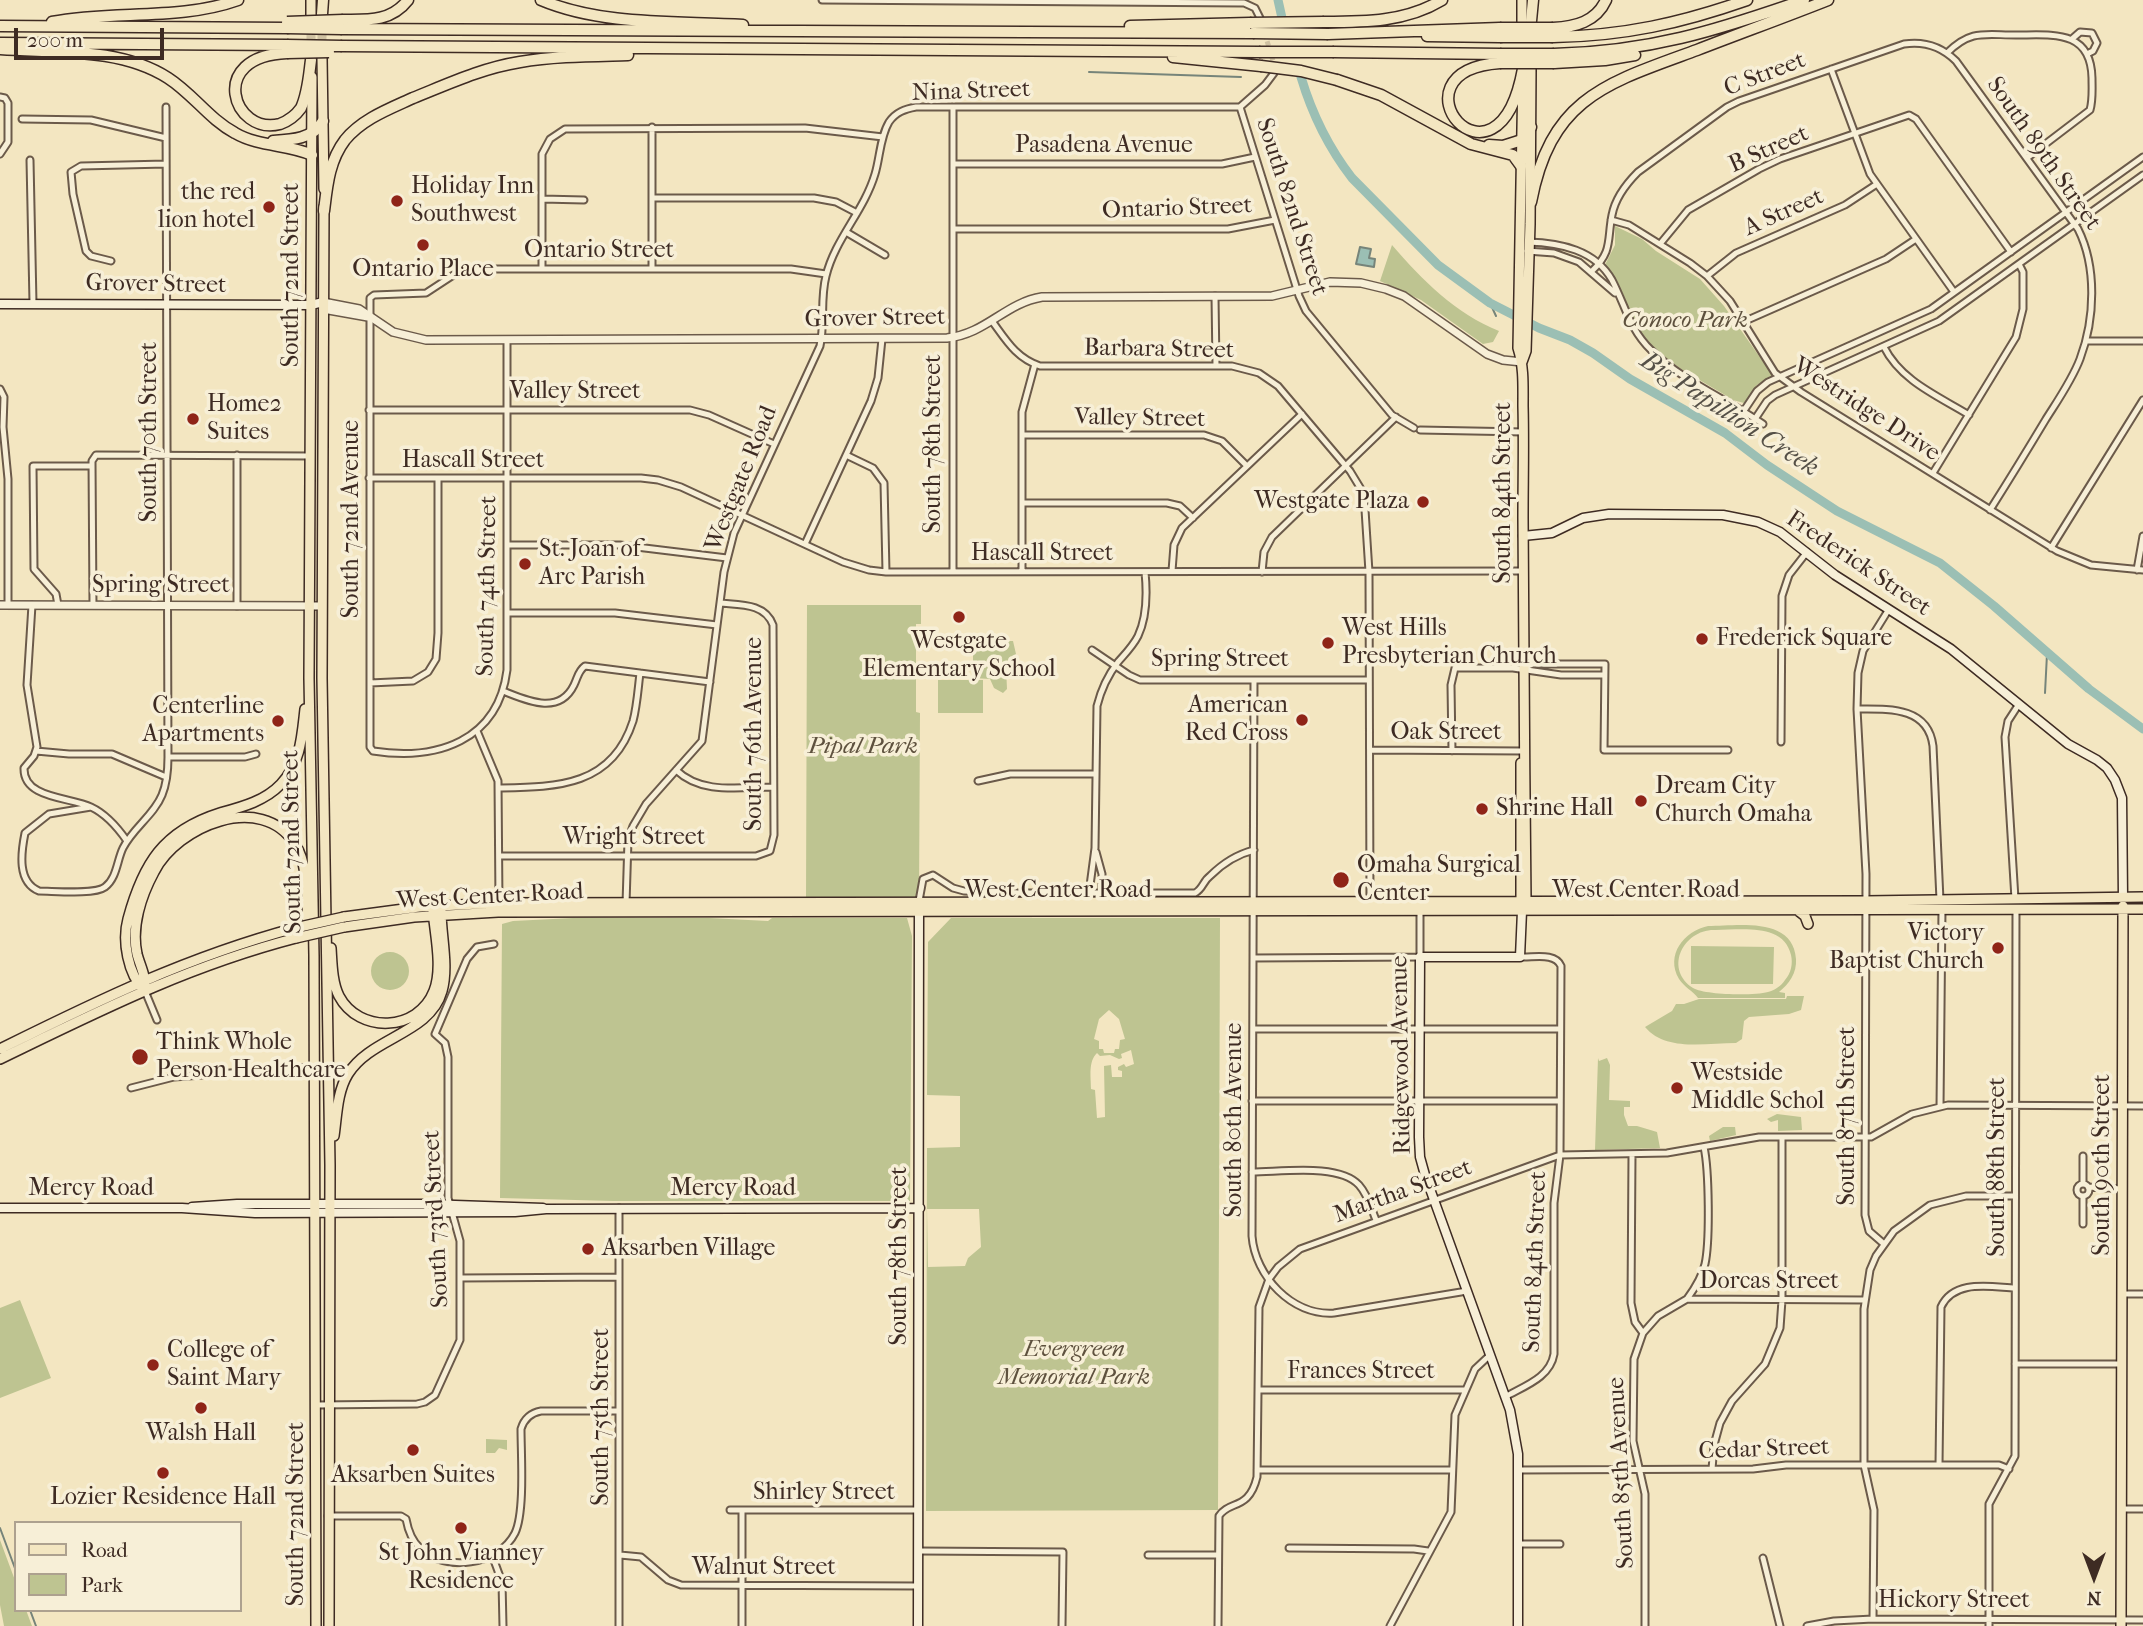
<!DOCTYPE html>
<html>
<head>
<meta charset="utf-8">
<style>
  body { margin:0 }
  #map { position:relative; width:2143px; height:1626px; overflow:hidden; background:#f3e6c1; font-family:"IM FELL French Canon",serif }
  canvas { display:block }
  .legend { position:absolute; left:14px; top:1521px; width:228px; height:91px; box-sizing:border-box; background:#f7efd7; border:2px solid #ada18f; margin:0; padding:9px 12px; list-style:none; font-size:21px; color:#3e2b23 }
  .legend li { display:flex; align-items:center; gap:14px; height:35px }
  .legend b { width:35px; border:2px solid #ada18f }
  .north { position:absolute; left:2059px; top:1542px; width:70px; height:70px; -webkit-text-stroke:5px #f7efd7; paint-order:stroke; rotate:180deg; font-size:19px; font-weight:700; line-height:28px; text-align:center; color:#3e2b23 }
  .north::after { content:''; display:block; margin:auto; width:24px; height:32px; background:#3e2b23; clip-path:polygon(50% 0,100% 100%,50% 72%,0 100%) }
  .scale { position:absolute; left:14px; top:28px; width:150px; height:32px; box-sizing:border-box; border:4px solid #3e2b23; border-top:0; padding-left:9px; font-size:21px; line-height:24px; white-space:nowrap; color:#3e2b23; -webkit-text-stroke:5px #f7efd7; paint-order:stroke }
</style>
</head>
<body>
<div id="map">
<canvas width="2143" height="1626"></canvas>
<ul class="legend">
<li><b style="height:9px;background:#f3e6c1"></b>Road</li>
<li><b style="height:19px;background:#bec491"></b>Park</li>
</ul>
<div class="north">N</div>
<div class="scale">200 m</div>
</div>
<script>
const g = document.querySelector('canvas').getContext('2d');
g.lineJoin = 'round';
function fill(path, color) { g.fillStyle = color; g.fill(path, 'evenodd'); }
function trace(path, color, width, dash) { g.strokeStyle = color; g.lineWidth = width; g.lineCap = dash ? 'butt' : 'round'; g.setLineDash(dash || []); g.stroke(path); }
function label(font, color, halo, rows, align = 'center') {
  g.font = font + ' "IM FELL French Canon",serif'; g.lineWidth = 7; g.setLineDash([]); g.textBaseline = 'middle'; g.strokeStyle = halo; g.fillStyle = color; for (const [text, x, y, turn = 0] of rows) {
    g.save(); g.translate(x, y); g.rotate((+turn || 0) * Math.PI / 180); g.textAlign = isNaN(turn) ? turn : align; if (halo) g.strokeText(text, 0, 0); g.fillText(text, 0, 0); g.restore();
  }
}
fill(new Path2D(`
  M1615,226l27,13 14,12 44,28 24,27 49,70 -16,9 -13,18 -11,-3c-31,-20 -71,-37 -92,-68 -14,-22 -18,-48 -36,-67l10,-20z
  M1392,245c30,35 64,69 107,86l-6,11 -10,2 -62,-44 -41,-19z
  M807,605h114v19h-5v88l4,1 -1,184 -113,1z
  M973,641h40l3,13 -10,13 1,22 -4,4 -9,-5 -4,-9 -17,-1z
  M938,680h45v33h-45z
  M573,918h136l59,3 4,-3h135l5,18 -2,265h-297l-113,-3 2,-274 11,-3z
  M951,918h269l-2,592 -292,1 1,-363 33,-1v-51l-33,-1 1,-153zM1109,1010l10,9 6,20 -5,1 -1,9h-4l-1,4h-10l-1,-4h-4v-8l-5,-2 5,-20zM1131,1050l3,14 -8,3 -2,-3 -6,3v3l4,1v6h-10l-1,-12 -7,1 1,51 -8,1 -2,-28 -4,-1c0,-13 -3,-27 6,-36l3,3 10,-1 9,4 3,-1 -1,-4zM927,1209h52l2,38 -13,11 -3,8 -37,1z
  M1708,926c29,0 85,-10 88,33 1,14 -7,25 -17,33l6,1v5h-87c-5,-7 -14,-11 -19,-19 -14,-24 5,-48 29,-53zM1711,930c26,1 72,-9 80,25 2,9 0,18 -6,25 -4,6 -10,10 -17,12 -15,4 -63,3 -75,-4 -28,-18 -12,-55 18,-58z
  M1691,946l83,1 -1,37h-82z
  M371 971a19 19 0 1 1 38 0a19 19 0 1 1-38 0Z
  M1787,996h17l-3,14 -12,4 -40,3 -5,4 -2,18 -6,4c-30,0 -70,9 -91,-16l27,-16 4,-7h8l15,-5h87z
  M1598,1058l1,3 8,-3 3,7 -1,35 21,1v6h-6v8l4,11h9l20,6 3,16 -65,2z
  M1777,1114l24,3 1,13 -24,1v-11l-7,2 -4,-3z
  M1723,1127h12l1,8 -26,6 -1,-5z
  M20,1300l31,78 -51,20v-90z
  M486,1439l21,1v10l-8,-2 -4,5h-9z
  M0,1540l16,43v27h10l6,16h-28l-4,-21z`), '#bec491');
const water = new Path2D(`
  M1360,247l11,2 -2,9 6,1 -1,8 -18,-3z`);
fill(water, '#9bbfb4');
trace(water, '#76847a', 2);
trace(new Path2D(`
  M1089,72l152,5
  M1490,303l6,13
  M2045,693l2,-39
  M0,1528l16,43
  M30,1610l6,16`), '#76847a', 2);
trace(new Path2D(`
  M1278,0l4,18
  M1301,77c11,37 27,70 51,101l86,87 52,38 49,25 31,12 23,13 37,26 95,54 42,32 70,46 103,52 54,43 95,83 54,40`), '#9bbfb4', 9);
trace(new Path2D(`
  M1265,34l8,27`), '#cfc1a1', 5, [5, 2.5]);
trace(new Path2D(`
  M322,21v32
  M311,53v-32`), '#cfc1a1', 9, [9, 4.5]);
const minor = new Path2D(`
  M822,0l422,3 11,5 5,10
  M2072,39l8,-7 12,1 5,10 -4,8 -6,3
  M1947,53c24,-24 38,-18 69,-18 36,0 75,-6 76,43 0,11 1,22 -2,32l-63,48
  M1831,69l39,105 84,118
  M0,97l5,1 3,5v39l-8,12
  M1240,107l59,189 7,15 86,104 22,13
  M1240,107l25,-22 9,-12
  M22,119l69,1 75,18
  M652,127v142
  M30,160l3,143
  M953,164h269l33,-7
  M652,198h162l22,4 21,11
  M542,199l42,1
  M1611,220l18,5 61,38 17,13 23,25 45,72 26,19 256,159 34,14 52,5
  M953,229h275l47,-9
  M846,232l39,23
  M1528,242c33,1 67,8 84,38 13,25 18,50 39,70 31,31 76,49 112,74
  M1660,244l28,-34 71,-41 21,-10 129,-44 7,4 95,133
  M1527,251l27,2 25,9 36,31
  M111,261l-20,-5 -5,-5 -13,-57 -2,-22 10,-6 85,-2
  M542,269v-115l8,-15 15,-10 240,-1 78,9
  M1592,271c21,-20 15,-31 20,-56 3,-16 15,-32 26,-43l89,-65 12,-6 165,-57c20,-3 37,2 52,17l122,168c19,38 17,90 2,130 -8,21 -22,41 -34,60 -18,30 -37,61 -56,91
  M1707,276l29,-23 109,-48 32,-21
  M1215,296l1,70
  M992,321c14,19 24,37 48,45h192l27,7 19,13 72,85 14,23 5,78 1,333
  M1743,322l143,-63 30,-20
  M507,340v330c-9,71 -70,91 -134,81l-3,-4v-449l4,-3 52,-2 29,-19 21,-5h315l35,5
  M2086,341h57
  M1884,347c17,34 54,49 85,68
  M0,389l4,8 -1,30 5,52v126
  M369,410h321l19,5 65,29
  M1743,412l14,-21 11,-9 163,-73 212,-152
  M1755,419l12,-18 8,-6 164,-74 204,-146
  M1420,430l104,2
  M1022,435h182l18,6 25,25
  M846,455l27,13 11,15 2,89
  M1933,473l83,-136 7,-28v-37l-4,-8
  M369,478h272l17,2 23,7 162,75 26,8 17,2 637,-1
  M1022,503h145l13,3 13,12
  M805,544l66,-143 7,-23 4,-39
  M508,545h112l107,13
  M2051,548l92,-148
  M2137,570l6,-34
  M1172,571l2,-26 8,-17 120,-114
  M953,572v-465
  M1022,572v-160l13,-48
  M1262,572l2,-20 8,-15 124,-120
  M32,605l-5,80 10,62 -3,9 -10,12c-1,31 46,29 67,39 15,7 27,21 36,34
  M58,605l-2,-11 -22,-25 -1,-103h59
  M93,605l-1,-144 4,-6 215,1
  M237,606v-151
  M508,613h107l102,12
  M1092,650l37,25 11,5h229
  M1523,668l10,-4h72l-1,86h124
  M1254,680l-2,556c3,40 40,80 82,77l133,-22
  M370,683l43,-2 15,-9 8,-13 2,-26v-155
  M503,691c23,9 56,25 71,-6 4,-8 4,-14 11,-19l125,16
  M1857,709c31,0 71,-3 76,37l7,154
  M477,731l21,50 1,122
  M1781,742l1,-146 7,-21 18,-23
  M1370,750l153,1
  M36,751l33,3h43l54,23
  M1452,751l-1,-66 4,-17h58l48,7h43
  M168,757h77l11,-3
  M676,770c26,25 64,17 97,17
  M978,781l32,-7h85
  M499,788c57,-1 113,-1 134,-67 4,-15 5,-32 7,-48
  M91,807l-42,7 -24,19c-4,20 -8,49 14,58 15,0 55,4 66,-4 12,-9 12,-27 18,-39 10,-20 31,-33 39,-53 5,-12 6,-26 6,-38l-2,-650
  M1096,852l6,22v19
  M499,856h257l14,-5 4,-16 -1,-210c-8,-22 -33,-20 -53,-22
  M1089,893l6,-45 2,-142c4,-16 11,-31 21,-44 7,-8 15,-16 20,-26 9,-19 9,-44 7,-64
  M2015,899l-10,-162 3,-16 11,-17
  M919,901l4,-22 10,-4 20,13 11,3 47,2h184c8,-4 8,-12 15,-17 12,-12 28,-22 44,-26
  M626,904l2,-64 5,-14 13,-22 56,-63 22,-169 10,-39 86,-187c5,-23 0,-47 6,-70 9,-37 38,-65 49,-102 5,-16 5,-37 14,-52 7,-10 16,-13 27,-15h324
  M1253,958l167,-1v-46
  M145,991l12,29
  M1253,1029h307
  M131,1088l43,-11 140,-10
  M1252,1101h308
  M1940,1107l2,-198
  M1632,1155l-1,148 4,19 8,11
  M2083,1156v28
  M1252,1172c29,0 87,-9 107,13 9,10 12,23 17,35
  M2077 1190a6 6 0 1 1 12 0a6 6 0 1 1-12 0Z
  M2088,1187l34,2
  M619,1208v418
  M2083,1224v-28
  M1884,1244l-15,-13 -4,-16 1,-341 -9,-165 1,-36 5,-22 26,-42
  M460,1278l159,-1
  M2121,1294h22
  M1687,1299c8,-11 15,-22 18,-35 5,-23 4,-94 -1,-117
  M2015,1364h106
  M1258,1390h207
  M1505,1397c19,-11 45,-19 49,-43v-151l6,-48 1,-189c-6,-14 -28,-8 -41,-9
  M317,1405l100,-1 8,-2 10,-7 25,-55v-99l-12,-43v-141l-3,-14 -10,-9 32,-75 10,-12 17,-3
  M1939,1465l2,-158c13,-28 49,-20 74,-19
  M1712,1469l2,-24 6,-22 12,-22 33,-37 15,-36 2,-28v-163
  M1257,1470h195
  M1518,1470l235,-1 33,-4h213l10,4
  M2121,1509h22
  M730,1510h188
  M328,1516h73l5,3c2,11 5,21 14,29 25,25 79,17 95,-15 10,-21 6,-79 6,-104 3,-10 9,-16 20,-18h78
  M1518,1544h42
  M1289,1548l125,1 14,2
  M919,1551l144,1 -1,74
  M492,1555l10,27 1,44
  M620,1555l21,2 27,23 13,5 237,1
  M1148,1555h70
  M1763,1558l17,68
  M1873,1619l1,-109 -10,-45v-156l6,-39 6,-14 18,-25 36,-26 36,-9h49
  M742,1626v-116
  M1218,1626l1,-110c10,-16 30,-5 38,-39l2,-170 10,-28 9,-12 22,-18 260,-94 107,-2 92,-16h112l41,-23 36,-9 195,1
  M1390,1626l61,-114 4,-97 20,-46 15,-14
  M1645,1626v-132l-12,-53 1,-82 9,-26 15,-17 29,-17 178,1
  M1807,1626l27,-5 39,-2 270,1
  M1989,1626v-122l26,-48 1,-548`);
const tertiary = new Path2D(`
  M323,302l36,7 34,23 33,8 521,-2c39,-4 58,-35 95,-41l230,-1 58,-14 31,1 25,6 18,7 83,58 16,6 19,2
  M323,309l45,8
  M0,605l322,1`);
const secondary = new Path2D(`
  M0,304l311,1 12,-3
  M1523,536l29,-3 31,-15 26,-4 114,1 35,7 22,10 55,43 116,74 117,95 29,16 10,8 8,12 7,18 1,99
  M192,1207l45,-3h189l117,4
  M0,1208h182l73,5 260,-1 31,-3 374,-1
  M918,1626l1,-718
  M1518,1626v-172l-8,-44 -85,-235 -5,-18 -1,-20 1,-180h100l2,-46`);
const primary = new Path2D(`
  M311,0v16
  M1522,0v24
  M322,58l2,131
  M1523,74l-5,274c6,19 5,38 5,58 1,37 0,75 0,112 0,128 2,256 3,384l-2,4
  M312,77l-3,601 5,278 2,670
  M324,207l-2,471 8,487 -1,461
  M1522,362l4,-11 4,-127 1,-156
  M1521,763v143
  M1796,909l9,7 3,8
  M344,917l75,-10 80,-4 1367,-2 277,-4
  M344,927l70,-10 84,-5 1645,-3
  M331,948c1,15 1,34 8,48 20,38 79,36 95,-5 9,-23 1,-56 -1,-80
  M144,990c3,-13 -4,-24 -7,-36 -6,-27 4,-58 17,-82 23,-46 107,-81 141,-28 15,23 11,61 13,89
  M144,990c-16,-16 -22,-49 -16,-71 15,-55 35,-88 92,-106 22,-6 45,-12 61,-29 20,-21 21,-49 24,-75
  M0,1049c99,-49 187,-92 295,-121
  M0,1059c99,-48 188,-93 296,-121
  M334,1136c3,-21 3,-44 14,-62 23,-37 82,-40 94,-83 7,-25 -1,-55 -1,-80
  M2121,1626l2,-720`);
const motorway = new Path2D(`
  M541,0c62,26 135,21 202,25
  M322,14l1,-14
  M343,20c24,0 48,2 65,-20
  M1531,21l2,-21
  M52,22c61,-12 127,-1 186,-22
  M1324,22c41,0 82,0 118,-22
  M0,26l287,2
  M1130,26l120,-3
  M1553,28c22,-1 43,-6 53,-28
  M342,29l911,4
  M1328,34l172,-6
  M1427,36l73,1
  M1553,37c71,-1 128,-14 194,-37
  M0,43l287,2
  M342,46l917,6
  M0,49c55,4 120,-2 168,29 25,16 41,41 67,55 24,14 53,11 77,22
  M1334,52l166,2
  M287,53c-81,3 -54,83 -7,71 8,-3 16,-9 21,-16 7,-15 8,-33 10,-48
  M1554,54c94,-2 161,-23 250,-54
  M1173,57l88,9
  M1500,63c-117,8 -3,147 23,6
  M1554,63l51,-3 30,-5
  M1337,80l44,15 90,49 42,11 8,11
  M273,141c19,-1 40,-2 50,-20
  M1489,145l14,1 22,-7 6,-12
  M1531,202c20,-105 76,-119 166,-152 44,-17 88,-33 131,-50
  M324,211c3,-25 5,-50 21,-71 17,-21 44,-31 68,-42 35,-14 69,-30 107,-36 35,-6 72,-6 108,-7`);
trace(minor, '#6b5a4a', 9);
trace(tertiary, '#6b5a4a', 10);
trace(secondary, '#3e2b23', 11);
trace(primary, '#3e2b23', 12);
trace(motorway, '#3e2b23', 13);
trace(minor, '#f7efd7', 5);
trace(tertiary, '#f7efd7', 7);
trace(secondary, '#f7efd7', 8);
trace(primary, '#f3e6c1', 9);
trace(motorway, '#f3e6c1', 10);
const primaryBridge = new Path2D(`
  M295,928l49,-11
  M296,938l48,-11`);
const motorwayBridge = new Path2D(`
  M287,22l56,-2
  M1250,23l74,-1
  M287,28l55,1
  M1500,28h53
  M1253,33l75,1
  M1500,37h53
  M287,45l55,1
  M1259,52h75
  M287,53l42,-1
  M1500,54h54
  M1500,63h54
  M1261,66l40,5 36,9`);
trace(primaryBridge, '#3e2b23', 12, []);
trace(motorwayBridge, '#3e2b23', 13, []);
trace(primaryBridge, '#f3e6c1', 9);
trace(motorwayBridge, '#f3e6c1', 10);
for (const [x, y, r, color] of [
  [397,201,7,"#8f2418"],
  [269,207,7,"#8f2418"],
  [423,245,7,"#8f2418"],
  [193,419,7,"#8f2418"],
  [1423,502,7,"#8f2418"],
  [525,564,7,"#8f2418"],
  [959,617,7,"#8f2418"],
  [1702,639,7,"#8f2418"],
  [1328,643,7,"#8f2418"],
  [1302,720,7,"#8f2418"],
  [278,721,7,"#8f2418"],
  [1641,801,7,"#8f2418"],
  [1482,809,7,"#8f2418"],
  [1341,880,9,"#8f2418"],
  [1998,948,7,"#8f2418"],
  [140,1057,9,"#8f2418"],
  [1677,1088,7,"#8f2418"],
  [588,1249,7,"#8f2418"],
  [153,1365,7,"#8f2418"],
  [201,1408,7,"#8f2418"],
  [413,1450,7,"#8f2418"],
  [163,1473,7,"#8f2418"],
  [461,1528,7,"#8f2418"]
]) { const dot = new Path2D(); dot.arc(x, y, r, 0, 2 * Math.PI); g.fillStyle = color; g.fill(dot); trace(dot, '#f7efd7', 2.5); }
label('24px', '#3e2b23', '#f7efd7', [
  ["C Street",1765,75,-21],
  ["Nina Street",971,92,-2],
  ["Pasadena Avenue",1104,146],
  ["B Street",1769,150,-24],
  ["South 89th Street",2043,154,55],
  ["South 82nd Street",1291,207,72],
  ["Ontario Street",1177,209,-2],
  ["A Street",1784,213,-24],
  ["Ontario Street",599,251],
  ["South 72nd Street",292,275,-90],
  ["Grover Street",156,285,1],
  ["Grover Street",875,319,-1],
  ["Barbara Street",1159,350,1],
  ["Valley Street",575,392],
  ["Westridge Drive",1866,410,33],
  ["Valley Street",1140,419,1],
  ["South 70th Street",150,432,-90],
  ["South 78th Street",934,444,-90],
  ["Hascall Street",473,461],
  ["Westgate Road",742,479,-68],
  ["South 84th Street",1504,493,-90],
  ["South 72nd Avenue",352,519,-90],
  ["Hascall Street",1042,554],
  ["Frederick Street",1858,564,34],
  ["Spring Street",161,586],
  ["South 74th Street",488,586,-89],
  ["Spring Street",1220,660],
  ["Oak Street",1446,733],
  ["South 76th Avenue",755,734,-90],
  ["Wright Street",634,838],
  ["South 72nd Street",293,842,-91],
  ["West Center Road",1058,891],
  ["West Center Road",1646,891],
  ["West Center Road",490,897,-3],
  ["Ridgewood Avenue",1402,1055,-91],
  ["South 87th Street",1848,1116,-90],
  ["South 80th Avenue",1235,1120,-90],
  ["South 90th Street",2103,1165,-90],
  ["South 88th Street",1998,1167,-90],
  ["Mercy Road",91,1189],
  ["Mercy Road",733,1189],
  ["Martha Street",1403,1192,-20],
  ["South 73rd Street",437,1219,-93],
  ["South 78th Street",900,1256,-90],
  ["South 84th Street",1536,1262,-88],
  ["Dorcas Street",1769,1282],
  ["Frances Street",1361,1372],
  ["South 75th Street",602,1417,-90],
  ["Cedar Street",1764,1450,-2],
  ["South 85th Avenue",1622,1473,-93],
  ["Shirley Street",824,1493],
  ["South 72nd Street",297,1514,-90],
  ["Walnut Street",764,1568],
  ["Hickory Street",1954,1601]
]);
label('24px', '#3e2b23', '#f7efd7', [
  ["Holiday Inn",411,187],
  ["Southwest",411,215],
  ["the red",255,193,"right"],
  ["lion hotel",255,221,"right"],
  ["Ontario Place",423,270,"center"],
  ["Home2",207,405],
  ["Suites",207,433],
  ["Westgate Plaza",1409,502,"right"],
  ["St. Joan of",539,550],
  ["Arc Parish",539,578],
  ["West Hills",1342,629],
  ["Presbyterian Church",1342,657],
  ["Frederick Square",1716,639],
  ["Westgate",959,642,"center"],
  ["Elementary School",959,670,"center"],
  ["American",1288,706,"right"],
  ["Red Cross",1288,734,"right"],
  ["Centerline",264,707,"right"],
  ["Apartments",264,735,"right"],
  ["Dream City",1655,787],
  ["Church Omaha",1655,815],
  ["Shrine Hall",1496,809],
  ["Omaha Surgical",1357,866],
  ["Center",1357,894],
  ["Victory",1984,934,"right"],
  ["Baptist Church",1984,962,"right"],
  ["Think Whole",156,1043],
  ["Person Healthcare",156,1071],
  ["Westside",1691,1074],
  ["Middle Schol",1691,1102],
  ["Aksarben Village",602,1249],
  ["College of",167,1351],
  ["Saint Mary",167,1379],
  ["Walsh Hall",201,1434,"center"],
  ["Aksarben Suites",413,1476,"center"],
  ["Lozier Residence Hall",163,1498,"center"],
  ["St John Vianney",461,1554,"center"],
  ["Residence",461,1582,"center"]
], 'left');
label('italic 24px', '#5e513e', '#f7efd7', [
  ["Conoco Park",1685,321],
  ["Pipal Park",863,747],
  ["Evergreen",1074,1350],
  ["Memorial Park",1074,1378]
]);
label('italic 26px', '#555047', '#f7efd7', [
  ["Big Papillion Creek",1729,415,33]
]);
</script>
</body>
</html>
